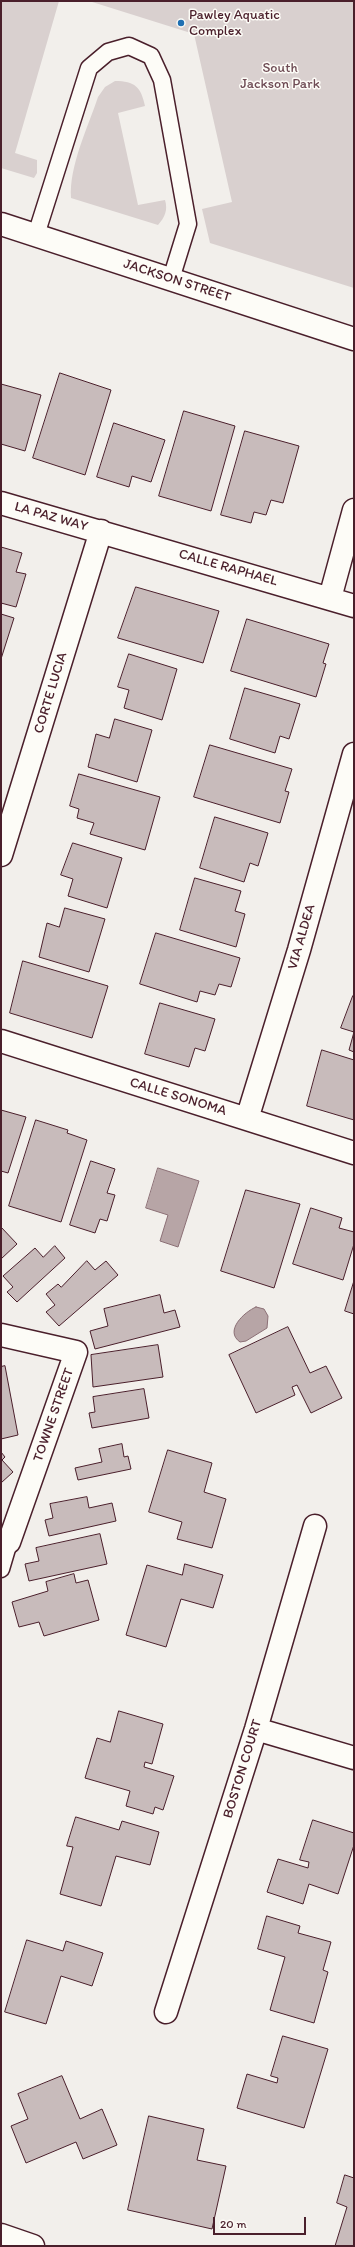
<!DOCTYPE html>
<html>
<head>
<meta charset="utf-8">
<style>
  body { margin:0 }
  #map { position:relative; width:355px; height:2247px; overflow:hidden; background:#f2efeb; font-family:Itim,sans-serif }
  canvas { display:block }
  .frame { position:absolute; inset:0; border:2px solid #4a1f2b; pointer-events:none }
  .scale { position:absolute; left:213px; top:2217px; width:93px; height:18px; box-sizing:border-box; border:2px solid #4a1f2b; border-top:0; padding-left:5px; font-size:12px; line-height:14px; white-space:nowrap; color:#4a1f2b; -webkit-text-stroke:3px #fdfcf7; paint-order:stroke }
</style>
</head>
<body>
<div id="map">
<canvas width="355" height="2247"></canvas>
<div class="frame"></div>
<div class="scale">20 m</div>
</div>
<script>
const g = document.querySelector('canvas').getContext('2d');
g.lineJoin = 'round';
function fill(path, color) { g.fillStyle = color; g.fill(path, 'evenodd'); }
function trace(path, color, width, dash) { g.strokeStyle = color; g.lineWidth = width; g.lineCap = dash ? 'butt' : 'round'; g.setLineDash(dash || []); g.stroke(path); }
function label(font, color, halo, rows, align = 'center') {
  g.font = font + ' Itim,sans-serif'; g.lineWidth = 3; g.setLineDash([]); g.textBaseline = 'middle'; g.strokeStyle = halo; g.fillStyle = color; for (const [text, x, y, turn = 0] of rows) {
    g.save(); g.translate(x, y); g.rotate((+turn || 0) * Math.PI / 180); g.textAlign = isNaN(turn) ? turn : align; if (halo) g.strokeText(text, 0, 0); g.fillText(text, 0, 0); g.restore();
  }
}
fill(new Path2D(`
  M1,1h58l-44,152 22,7v13l-3,5 -33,-10z
  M89,1h265v287l-144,-45 -8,-34 30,-7 -38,-168z
  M115,81c20,0 26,6 30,25l-27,7 20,92 27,-5c3,10 0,17 -7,25l-87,-27c-2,-32 17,-71 27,-101l7,-10z`), '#d9d0cf');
const water = new Path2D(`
  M158,1168l41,13 -21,66 -18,-6 8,-26 -22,-7z
  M256,1307l8,2 4,7 -1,12 -21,13 -6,1c-16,-11 4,-30 16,-35z`);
fill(water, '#b7a5a6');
trace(water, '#8b6f75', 1);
const building = new Path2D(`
  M60,373l51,17 -26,85 -52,-17z
  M1,384l40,11 -16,56 -24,-7z
  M184,411l51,15 -24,85 -52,-15z
  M114,423l51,17 -14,42 -19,-6 -3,11 -32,-10z
  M245,431l54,15 -16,57 -12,-3 -5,15 -12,-3 -3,11 -30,-8z
  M1,547l21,6 -6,19 10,2 -10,33 -15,-4z
  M136,587l83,24 -16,52 -85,-25z
  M1,614l13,4 -13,41z
  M247,619l82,25 -6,19 3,1 -10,33 -85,-26z
  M129,654l48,15 -15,51 -38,-12 5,-18 -11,-3z
  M245,688l55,16 -11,35 -9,-3 -5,17 -45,-14z
  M115,719l37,11 -15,52 -49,-15 8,-33 13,4z
  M210,745l82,24 -7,22 4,1 -9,31 -86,-26z
  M79,774l81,23 -15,53 -55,-16 4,-11 -17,-5 2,-9 -9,-3z
  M215,817l53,16 -10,33 -8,-3 -6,19 -44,-14z
  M73,843l49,15 -15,50 -39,-12 5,-17 -12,-4z
  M195,878l46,13 -6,20 10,3 -9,33 -56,-17z
  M65,908l40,11 -16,53 -50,-15 8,-34 12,4z
  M156,933l84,25 -9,29 -12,-3 -4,11 -15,-4 -3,11 -57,-18z
  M23,961l85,25 -16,52 -82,-25z
  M353,996l1,1v55l-5,-2 5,-18 -13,-4z
  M160,1003l55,16 -10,32 -10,-3 -6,19 -44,-13z
  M322,1050l32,10v60l-47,-14z
  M1,1110l25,7 -18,56 -7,-2z
  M36,1120l32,10 -1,3 20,7 -26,82 -52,-16z
  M91,1161l24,8 -8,24 8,2 -8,26 -7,-2 -5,14 -25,-8z
  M246,1190l54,14 -26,84 -53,-17z
  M311,1208l31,10 -3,10 15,4v12l-11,36 -50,-16z
  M1,1227l16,17 -16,15z
  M55,1246l10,12 -48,44 -10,-10 6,-5 -10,-11 32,-28 8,9z
  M87,1261l8,9 11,-9 12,14 -59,51 -13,-14 9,-7 -9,-11 12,-10 3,3z
  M354,1281v33l-9,-3z
  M160,1295l4,18 11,-3 5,17 -85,22 -5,-18 18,-5 -4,-17z
  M288,1327l22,46 16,-7 16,32 -31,15 -14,-28 -5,2 3,8 -39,18 -27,-58z
  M158,1345l5,32 -70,10 -2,-32z
  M5,1366l13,69 -17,4v-72z
  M144,1389l5,29 -57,10 -3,-15 6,-1 -2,-15z
  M122,1444l2,13 4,-1 3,13 -53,11 -3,-12 27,-6 -3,-13z
  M168,1450l44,13 -8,29 22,7 -14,49 -35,-9 5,-17 -33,-10z
  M1,1452l4,5 -3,3 11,12 -12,11z
  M87,1497l2,11 23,-5 4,18 -67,15 -4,-16 8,-2 -3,-14z
  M100,1534l7,30 -78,17 -4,-17 14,-3 -3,-13z
  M185,1564l38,11 -10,33 -32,-9 -15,48 -40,-12 21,-70 35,10z
  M74,1574l2,9 12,-3 11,40 -55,16 -5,-14 -20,5 -7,-25 36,-11 -2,-9z
  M119,1711l44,13 -11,40 -7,-2 -1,5 30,9 -11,34 -8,-3 -2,7 -27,-8 4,-15 -45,-13 12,-40 13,4z
  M76,1817l43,13 3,-9 37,11 -9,33 -34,-9 -15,50 -41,-12 13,-47 -6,-1z
  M313,1820l41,13v12l-16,49 -29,-10 -6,20 -36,-12 11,-33 30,9 1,-6 -9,-2z
  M267,1916l33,10 -2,7 33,9 -8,28 5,2 -14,51 -44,-13 15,-53 -27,-8z
  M27,1940l36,11 3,-10 37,12 -11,33 -31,-10 -15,48 -41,-12z
  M283,2036l45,13 -24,79 -67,-20 10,-34 30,9 1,-5 -7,-2z
  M62,2076l18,43 22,-10 15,36 -34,14 -7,-17 -50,21 -15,-37 17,-7 -10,-25z
  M149,2116l55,13 -7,31 29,6 -14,63 -84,-19z
  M345,2175l9,3v68h-19l12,-39 -10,-4z`);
fill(building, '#c8bbbb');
trace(building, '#4a1f2b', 1);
const lane = new Path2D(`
  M36,235l53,-167 19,-16 21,-6 22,10 11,24 26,144 -17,55
  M1,1569l8,-27`);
const street = new Path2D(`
  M1,503l353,103
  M330,598l24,-88
  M1,855l100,-324
  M1,1041l353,112
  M247,1119l52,-169 55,-196
  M1,1335l75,17 -67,190 -8,-2
  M256,1729l98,29
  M166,2012l90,-283 59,-203`);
const secondary = new Path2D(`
  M1,224l353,115
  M1,2235l32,11`);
trace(lane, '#4a1f2b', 19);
trace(street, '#4a1f2b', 25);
trace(secondary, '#4a1f2b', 25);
trace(lane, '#fdfcf7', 16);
trace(street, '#fdfcf7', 22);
trace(secondary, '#fdfcf7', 22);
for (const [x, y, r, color] of [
  [181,23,4,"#1f6fb2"]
]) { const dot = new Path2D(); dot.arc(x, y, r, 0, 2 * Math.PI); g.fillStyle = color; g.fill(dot); trace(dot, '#fdfcf7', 1.5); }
label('14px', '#4a1f2b', '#fdfcf7', [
  ["Pawley Aquatic",189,15],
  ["Complex",189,31]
], 'left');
label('14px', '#6e4b54', '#fdfcf7', [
  ["South",280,68],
  ["Jackson Park",280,84]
]);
label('14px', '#4a1f2b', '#fdfcf7', [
  ["JACKSON STREET",177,281,18],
  ["LA PAZ WAY",51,517,16],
  ["CALLE RAPHAEL",228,568,16],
  ["CORTE LUCIA",51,693,-73],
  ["VIA ALDEA",302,937,-74],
  ["CALLE SONOMA",178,1097,17],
  ["TOWNE STREET",54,1415,-71],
  ["BOSTON COURT",243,1769,-73]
]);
</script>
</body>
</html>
